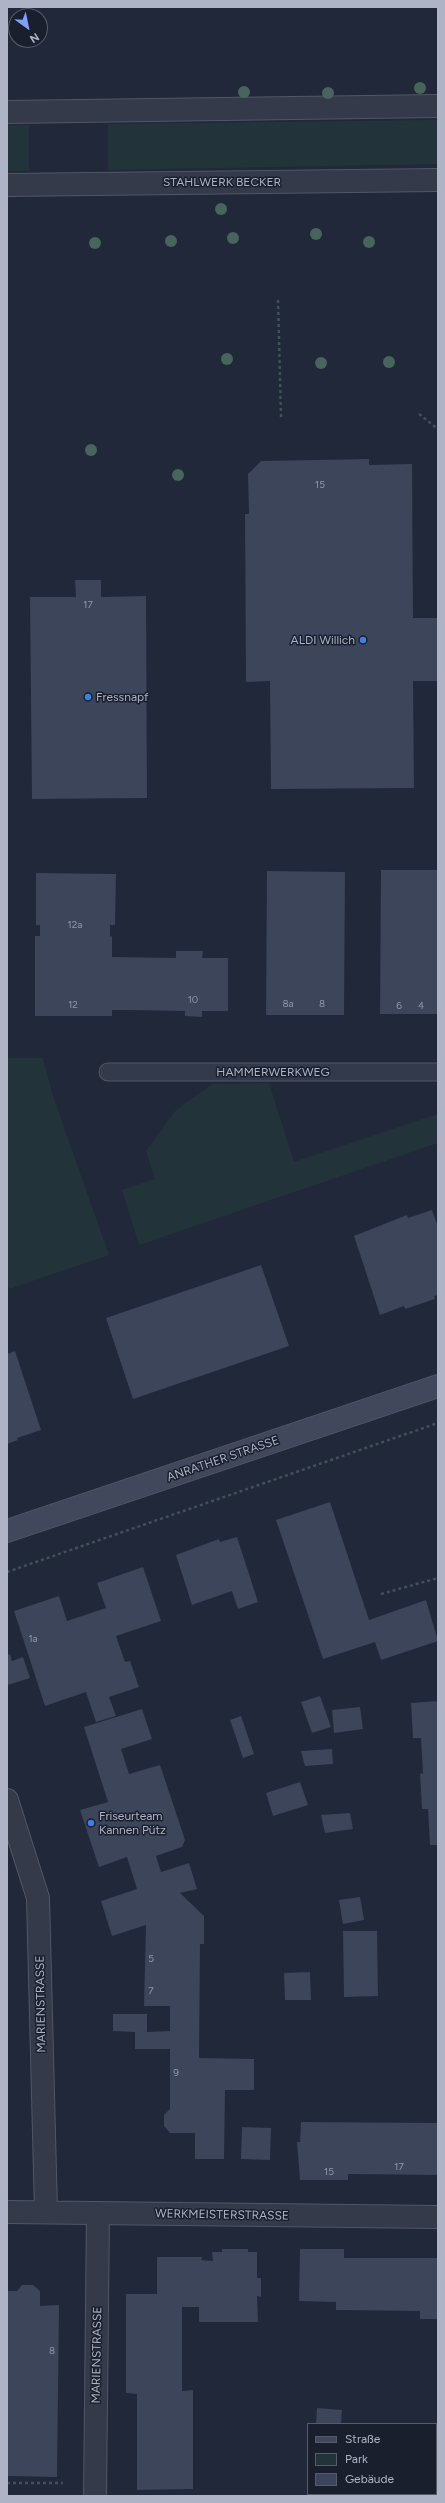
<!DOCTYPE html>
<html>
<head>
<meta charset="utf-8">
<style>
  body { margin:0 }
  #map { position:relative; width:445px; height:2503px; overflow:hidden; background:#202839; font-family:Figtree,sans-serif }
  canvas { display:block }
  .frame { position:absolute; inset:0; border:8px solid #aeb4c6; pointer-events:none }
  .legend { position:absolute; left:307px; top:2423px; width:130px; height:72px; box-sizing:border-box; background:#191f2d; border:1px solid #555b6a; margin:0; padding:5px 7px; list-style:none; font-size:12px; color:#aeb4c6 }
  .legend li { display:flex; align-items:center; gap:8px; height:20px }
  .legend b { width:20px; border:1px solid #555b6a }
  .north { position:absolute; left:8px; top:8px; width:40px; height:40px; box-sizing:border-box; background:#191f2d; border:1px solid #555b6a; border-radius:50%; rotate:147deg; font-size:11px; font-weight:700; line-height:16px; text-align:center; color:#aeb4c6 }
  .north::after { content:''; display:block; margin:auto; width:14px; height:18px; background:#7fa0fa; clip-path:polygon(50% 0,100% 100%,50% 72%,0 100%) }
</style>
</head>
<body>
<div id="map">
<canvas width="445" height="2503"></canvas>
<div class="frame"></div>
<ul class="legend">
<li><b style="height:5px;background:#42485c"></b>Straße</li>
<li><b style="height:11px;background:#22343a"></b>Park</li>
<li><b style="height:11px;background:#3c4559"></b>Gebäude</li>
</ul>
<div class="north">N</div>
</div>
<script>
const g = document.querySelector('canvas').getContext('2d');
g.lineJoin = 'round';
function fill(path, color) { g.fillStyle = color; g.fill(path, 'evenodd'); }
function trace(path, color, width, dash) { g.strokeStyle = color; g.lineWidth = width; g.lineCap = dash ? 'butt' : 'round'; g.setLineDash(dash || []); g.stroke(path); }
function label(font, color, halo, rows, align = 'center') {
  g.font = font + ' Figtree,sans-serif'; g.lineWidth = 3; g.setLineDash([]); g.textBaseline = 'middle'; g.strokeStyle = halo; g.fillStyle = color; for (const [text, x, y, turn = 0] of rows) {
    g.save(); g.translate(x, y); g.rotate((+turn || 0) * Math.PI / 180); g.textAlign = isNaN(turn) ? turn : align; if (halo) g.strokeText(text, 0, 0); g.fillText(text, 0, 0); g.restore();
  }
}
fill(new Path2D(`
  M438,120v44l-330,6v-46z
  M7,125h22v46h-22z
  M7,1058h36l10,38 56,159 -100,34 -2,-6z
  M269,1083l25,79 144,-48v29l-299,102 -17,-55 33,-11 -9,-28 29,-40 37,-27z`), '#22343a');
fill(new Path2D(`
  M369,459v6l43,-1 1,154h25v63h-25l1,107 -143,1 -1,-108 -24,1 -1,-168h4l-1,-40 13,-13z
  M75,580h26v17l45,-1 1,202 -115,1 -2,-202h46z
  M381,870h57v144h-58z
  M267,871l78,1 -1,143h-78z
  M36,873l80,1 -1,51h-5v12l2,-1v21l64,1v-7h27l-1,7h26v53h-26v6l-17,-1v-5l-53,-1h-20v6h-77v-80h5v-11h-4z
  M432,1210l6,17v68l-4,1 1,3 -30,10 -1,-3 -24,9 -26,-79 53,-21 1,3z
  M261,1265l28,81 -156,53 -27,-81z
  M15,1351l26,79 -24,8 1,2 -11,4v-90z
  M330,1502l39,118 57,-20 12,41 -57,19 -6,-18 -52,17 -47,-139z
  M237,1537l21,65 -20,7 -6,-18 -40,14 -16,-50 43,-16 1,3z
  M143,1567l18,54 -45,15 9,26 5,-1 9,26 -30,10 7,19 -20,6 -10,-30 -41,14 -31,-95 45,-15 8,25 39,-13 -9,-25z
  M10,1654l2,7 11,-4 7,21 -22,7 -1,-30z
  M320,1696l11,31 -19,6 -11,-31z
  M438,1701v144h-8l-2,-36h-6l-2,-36 3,1 -2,-36h-8l-2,-35z
  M360,1707l3,22 -29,4 -2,-23z
  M142,1709l10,30 -31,10 8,25 31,-9 25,75 -3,7 -26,9 5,16 28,-9 8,26 -17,4 24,23v28h-4l-1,114 55,1v31h-29l-1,69h-29v-26h-25l-6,-7v-11l6,-6v-60h-35v-17l-22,-1v-17h34v18l23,-1v-25h-26l2,-81 -34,11 -11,-35 36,-12 -10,-32 -28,10 -19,-57 28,-8 -24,-75z
  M241,1716l13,38 -11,4 -13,-38z
  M332,1749l1,15 -28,2 -4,-15z
  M300,1782l8,23 -35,11 -7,-23z
  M350,1813l3,16 -28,4 -4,-18z
  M360,1897l4,23 -21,4 -4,-24z
  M343,1931h34l1,65 -34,1z
  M310,1972l1,28h-26l-1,-27z
  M301,2122l137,1v52l-90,-1v6h-48l-3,-38h3z
  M242,2127l29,1 -1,32 -29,-1z
  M222,2249h26v3h9v26h4v19l-4,-1 1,26h-59v-15h-17v84l11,-1v99l-56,1v-96l-11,-1v-99h31v-37h45l-1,3 12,1 -1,-9h10z
  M300,2249h44v9h94l-1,61h-17v-8l-84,-1v-8l-37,-1z
  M22,2285h11l7,6v15l19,-1 -2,172 -50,-1v-185h10z
  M317,2408l25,2 -1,14h-25z
  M436,2465h2v31h-66l-2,-2h66z
  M311,2494h35l-1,2h-34z`), '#3c4559');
const lane = new Path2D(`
  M108,1072h330`);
const street = new Path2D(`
  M7,112l431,-6
  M7,185l431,-5
  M7,1800l31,98 8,314
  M7,2212l431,5
  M95,2496l3,-283`);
const secondary = new Path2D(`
  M7,1531l431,-145`);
trace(lane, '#515767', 19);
trace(street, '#515767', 24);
trace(secondary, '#515767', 24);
trace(new Path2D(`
  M278,300l3,117
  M419,414l19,15
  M7,1572l431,-149
  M381,1594l57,-16
  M7,2483h56`), '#405157', 2.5, [3, 3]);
trace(lane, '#343a49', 17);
trace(street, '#343a49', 22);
trace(secondary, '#42485c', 22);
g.fillStyle = '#46655b';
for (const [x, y] of [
  [420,88],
  [244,92],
  [328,93],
  [221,209],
  [316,234],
  [233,238],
  [171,241],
  [369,242],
  [95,243],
  [227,359],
  [389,362],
  [321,363],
  [91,450],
  [178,475]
]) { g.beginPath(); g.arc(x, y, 6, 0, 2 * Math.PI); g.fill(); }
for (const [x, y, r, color] of [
  [363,640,4,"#3f7fe0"],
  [88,697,4,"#3f7fe0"],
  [91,1823,4,"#3f7fe0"]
]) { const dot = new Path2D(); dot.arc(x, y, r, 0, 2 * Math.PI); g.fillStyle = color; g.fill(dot); trace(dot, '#191f2d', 1.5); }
label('10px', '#9298ab', null, [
  ["15",320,485],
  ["17",88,605],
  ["12a",75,925],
  ["10",193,1000],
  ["8a",288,1004],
  ["8",322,1004],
  ["12",73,1005],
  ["6",399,1006],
  ["4",421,1006],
  ["1a",33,1639],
  ["5",151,1959],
  ["7",151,1991],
  ["9",176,2073],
  ["17",399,2167],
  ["15",329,2172],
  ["8",52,2351]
]);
label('12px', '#aeb4c6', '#191f2d', [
  ["STAHLWERK BECKER",222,182],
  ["HAMMERWERKWEG",273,1072],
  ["ANRATHER STRASSE",223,1459,-19],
  ["MARIENSTRASSE",41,2004,-91],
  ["WERKMEISTERSTRASSE",222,2215,1],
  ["MARIENSTRASSE",97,2355,-89]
]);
label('12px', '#aeb4c6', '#191f2d', [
  ["ALDI Willich",355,640,"right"],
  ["Fressnapf",96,697],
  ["Friseurteam",99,1816],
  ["Kannen Pütz",99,1830]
], 'left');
</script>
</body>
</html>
